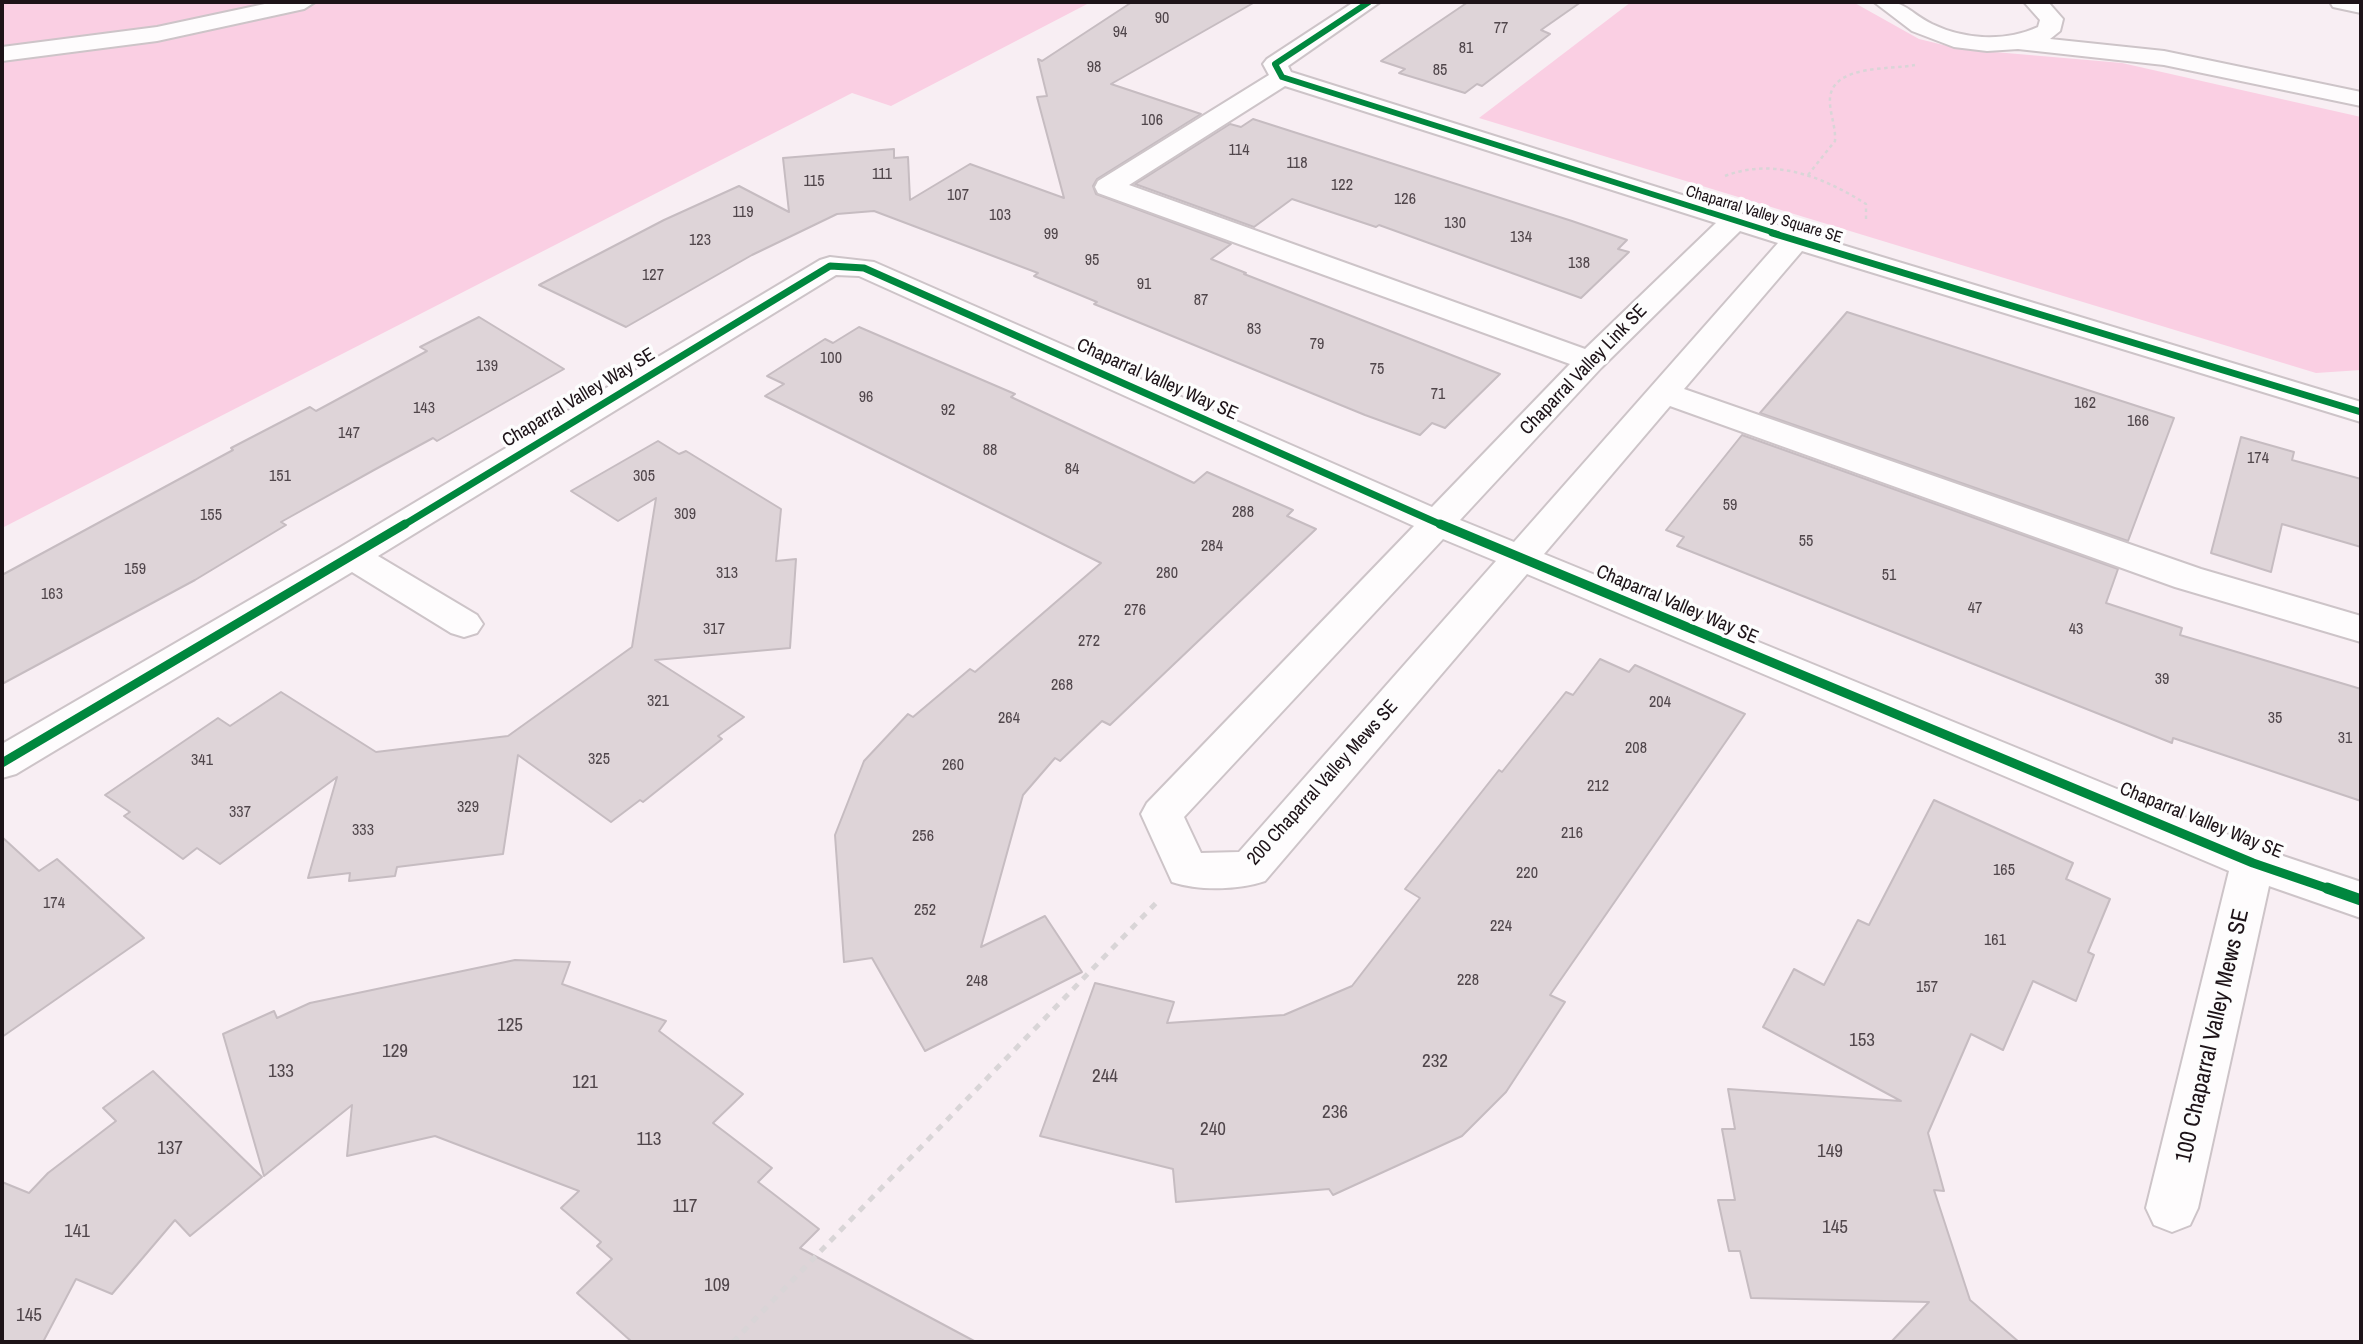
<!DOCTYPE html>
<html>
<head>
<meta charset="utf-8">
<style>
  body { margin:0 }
  #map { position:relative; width:2363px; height:1344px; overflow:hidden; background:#f8eef3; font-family:"Archivo Narrow",sans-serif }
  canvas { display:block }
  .frame { position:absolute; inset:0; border:4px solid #1d1318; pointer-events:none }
</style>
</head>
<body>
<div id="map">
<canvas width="2363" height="1344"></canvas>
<div class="frame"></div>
</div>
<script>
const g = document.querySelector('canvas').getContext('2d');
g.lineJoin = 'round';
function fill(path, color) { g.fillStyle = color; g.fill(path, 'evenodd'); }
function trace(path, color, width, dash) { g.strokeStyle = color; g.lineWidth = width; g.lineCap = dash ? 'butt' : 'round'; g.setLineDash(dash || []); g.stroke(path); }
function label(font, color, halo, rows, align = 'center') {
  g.font = font + ' "Archivo Narrow",sans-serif'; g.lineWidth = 7; g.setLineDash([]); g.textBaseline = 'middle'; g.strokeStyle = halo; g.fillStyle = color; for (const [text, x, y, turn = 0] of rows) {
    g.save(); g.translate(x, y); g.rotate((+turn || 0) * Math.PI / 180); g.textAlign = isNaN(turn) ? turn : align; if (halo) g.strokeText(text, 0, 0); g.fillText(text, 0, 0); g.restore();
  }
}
fill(new Path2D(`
  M2,2h1089l-200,104 -39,-13 -850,435z
  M1631,2h222l66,37 41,10 162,14 239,54v253l-45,3 -837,-255z`), '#facfe3');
const building = new Path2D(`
  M1132,2h123l-144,82 90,30 -104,65 -4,7 3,8 135,50 -20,15 35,14 -2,1 256,100 -55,54 -13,-5 -12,12 -55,-20 -271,-111 3,-2 -63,-26 4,-3 -164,-62 -37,3 -85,41 -126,72 -87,-42 125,-65 75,-34 50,26 -6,-54 111,-9v9l14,-1 2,43 60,-36 94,34 -27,-101 10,-1 -9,-37 4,2z
  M1468,2h113l-40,28 9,4 -68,52 -5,-2 -12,9 -66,-20 6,-4 -24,-8z
  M1253,119l319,102 55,19 -9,9 11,3 -48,46 -202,-73 -3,2 -84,-28 -38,28 -119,-43 95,-60 11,3z
  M1847,312l327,106 -46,123 -368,-128z
  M479,317l85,52 -127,72 -4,-3 -59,32 -93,52 5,3 -91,55 -193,104v-109l231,-125 -2,-2 79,-41 6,4 111,-60 -7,-4z
  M859,327l156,67 -4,3 183,86 13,-11 86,38 -6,6 29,13 -206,196 -8,-4 -42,40 -5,-3 -32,37 -42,152 64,-31 37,56 -157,79 -53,-93 -28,4 -9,-127 29,-74 44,-47 5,3 57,-48 5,3 126,-109 -336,-167 19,-12 -17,-8 58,-37 8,4z
  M1742,435l376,134 -12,34 76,25 -2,7 181,54v112l-188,-63 -1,5 -495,-197 7,-9 -18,-7z
  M2241,437l53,15 -2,8 69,19v68l-79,-23 -11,48 -60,-19z
  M658,441l21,13 7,-3 95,58 -5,52 20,-2 -6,89 -135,12 89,57 -26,19 4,3 -79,63 -3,-2 -29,22 -93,-67 -15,99 -106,13 -2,9 -46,5 1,-8 -42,5 29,-101 -117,87 -23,-16 -14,11 -59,-43 6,-4 -25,-17 113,-77 12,8 51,-34 95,60 132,-16 124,-89 24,-149 -38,23 -47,-30z
  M1600,659l29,13 6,-7 110,49 -195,281 15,7 -59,90 -44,44 -129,59 -4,-6 -153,13 -3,-33 -133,-33 55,-153 79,19 -7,21 117,-8 68,-29 68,-88 -15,-9 94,-119 3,2 64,-80 7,3z
  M1934,800l139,63 -7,16 44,20 -22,53 6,3 -18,46 -43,-20 -30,69 -32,-16 -43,99 16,58 -10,-1 36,110 49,42h-128l38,-40 -178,-4 -11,-47h-11l-11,-51h17l-13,-71h13l-7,-40 173,12 -138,-74 31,-58 30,16 34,-65 11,5z
  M2,837l37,34 18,-12 87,79 -142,99z
  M515,960l55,2 -8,22 104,37 -7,10 84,63 -30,29 59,45 -14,14 61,47 -19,19 176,94h-344l-55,-49 35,-34 -15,-13 4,-4 -40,-34 18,-17 -144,-55 -88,20 5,-51 -88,71 -41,-142 51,-23 3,7 33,-15z
  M153,1071l109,106 -72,59 -15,-16 -63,74 -36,-15 -33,63h-41v-160l27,11 19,-20 68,-52 -13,-13z`);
fill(building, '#ded4d8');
trace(building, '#c6bcc1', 2);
const minor = new Path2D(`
  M274,2h41l-11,7 -147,32 -155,20v-14l155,-20z
  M1354,2h26l-92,64 3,6 515,162 555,168v20l-559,-171 -118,138 517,180 160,47v26l-186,-55 -505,-181 -126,148 724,297 93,31v36l-92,-32 -71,322 -8,17 -18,7 -18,-7 -8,-17 83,-337 -702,-297 -262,307c-27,9 -66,10 -93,1l-31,-68 6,-11 267,-277 -555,-250 -23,-1 -458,281 99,59 6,9 -6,9 -13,4 -13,-4 -99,-61 -336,202 -14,4v-34l337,-196 481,-288 10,-3 44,5 558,245 138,-143 -472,-171 -3,-6 3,-6 171,-106 -6,-11 4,-5zM1285,86l431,137 -131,126 -456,-164zM1740,231l38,12 -264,299 -54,-22 141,-152zM1443,539l53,22 -257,291 -38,1 -17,-36z
  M1874,2c33,-2 31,8 58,22 33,16 73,18 106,3l2,-7 -16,-18h24l15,17 -3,12 -10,8 114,12 197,41v14l-197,-41 -146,-16 -31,2 -33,-4 -42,-16z
  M2330,2h31v11l-28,-6z`);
trace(minor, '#cdc4c8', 4);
trace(new Path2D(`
  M1808,175l27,-34c1,-15 -6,-29 -5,-43 3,-34 62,-28 85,-33
  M1725,176c48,-19 99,1 141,28v16`), '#d9d5d7', 2.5, [3.5, 3.5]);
trace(new Path2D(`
  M733,1342l424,-440`), '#d9d5d7', 5, [7, 7]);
fill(minor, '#fefcfd');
trace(new Path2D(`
  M1369,2l-94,62 7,13 496,157`), '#00873e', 6);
trace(new Path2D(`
  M1772,233l589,179
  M402,526l428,-260 34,2 580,258`), '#00873e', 7);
trace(new Path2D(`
  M1440,524l813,339 79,27
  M2,763l403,-239`), '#00873e', 9);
trace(new Path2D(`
  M2327,888l34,12`), '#00873e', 11);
label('16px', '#50464b', null, [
  ["90",1162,19],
  ["77",1501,29],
  ["94",1120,33],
  ["81",1466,49],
  ["98",1094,68],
  ["85",1440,71],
  ["106",1152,121],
  ["114",1239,151],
  ["118",1297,164],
  ["111",882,175],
  ["115",814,182],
  ["122",1342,186],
  ["107",958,196],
  ["126",1405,200],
  ["119",743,213],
  ["103",1000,216],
  ["130",1455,224],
  ["99",1051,235],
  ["134",1521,238],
  ["123",700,241],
  ["95",1092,261],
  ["138",1579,264],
  ["127",653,276],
  ["91",1144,285],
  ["87",1201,301],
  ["83",1254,330],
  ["79",1317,345],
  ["100",831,359],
  ["139",487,367],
  ["75",1377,370],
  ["71",1438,395],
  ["96",866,398],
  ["162",2085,404],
  ["143",424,409],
  ["92",948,411],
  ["166",2138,422],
  ["147",349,434],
  ["88",990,451],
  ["174",2258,459],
  ["84",1072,470],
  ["151",280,477],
  ["305",644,477],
  ["59",1730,506],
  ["288",1243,513],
  ["309",685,515],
  ["155",211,516],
  ["55",1806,542],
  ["284",1212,547],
  ["159",135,570],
  ["313",727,574],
  ["280",1167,574],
  ["51",1889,576],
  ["163",52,595],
  ["47",1975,609],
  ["276",1135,611],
  ["317",714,630],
  ["43",2076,630],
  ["272",1089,642],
  ["39",2162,680],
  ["268",1062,686],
  ["321",658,702],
  ["204",1660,703],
  ["264",1009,719],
  ["35",2275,719],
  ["31",2345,739],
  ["208",1636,749],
  ["325",599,760],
  ["341",202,761],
  ["260",953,766],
  ["212",1598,787],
  ["329",468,808],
  ["337",240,813],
  ["333",363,831],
  ["216",1572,834],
  ["256",923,837],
  ["165",2004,871],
  ["220",1527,874],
  ["174",54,904],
  ["252",925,911],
  ["224",1501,927],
  ["161",1995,941],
  ["228",1468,981],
  ["248",977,982],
  ["157",1927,988]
]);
label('16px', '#1d1318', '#fdfdfd', [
  ["Chaparral Valley Square SE",1764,215,17]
]);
label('19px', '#1d1318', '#fdfdfd', [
  ["Chaparral Valley Link SE",1584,370,-46],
  ["Chaparral Valley Way SE",1157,380,24],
  ["Chaparral Valley Way SE",579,398,-31],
  ["Chaparral Valley Way SE",1677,605,23],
  ["200 Chaparral Valley Mews SE",1323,783,-48],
  ["Chaparral Valley Way SE",2201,821,22]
]);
label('19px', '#50464b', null, [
  ["125",510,1026],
  ["153",1862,1041],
  ["129",395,1052],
  ["232",1435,1062],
  ["133",281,1072],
  ["244",1105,1077],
  ["121",585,1083],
  ["236",1335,1113],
  ["240",1213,1130],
  ["113",649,1140],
  ["137",170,1149],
  ["149",1830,1152],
  ["117",685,1207],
  ["145",1835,1228],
  ["141",77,1232],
  ["109",717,1286],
  ["145",29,1316]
]);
label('23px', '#1d1318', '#fdfdfd', [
  ["100 Chaparral Valley Mews SE",2213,1036,-77]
]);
</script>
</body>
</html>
